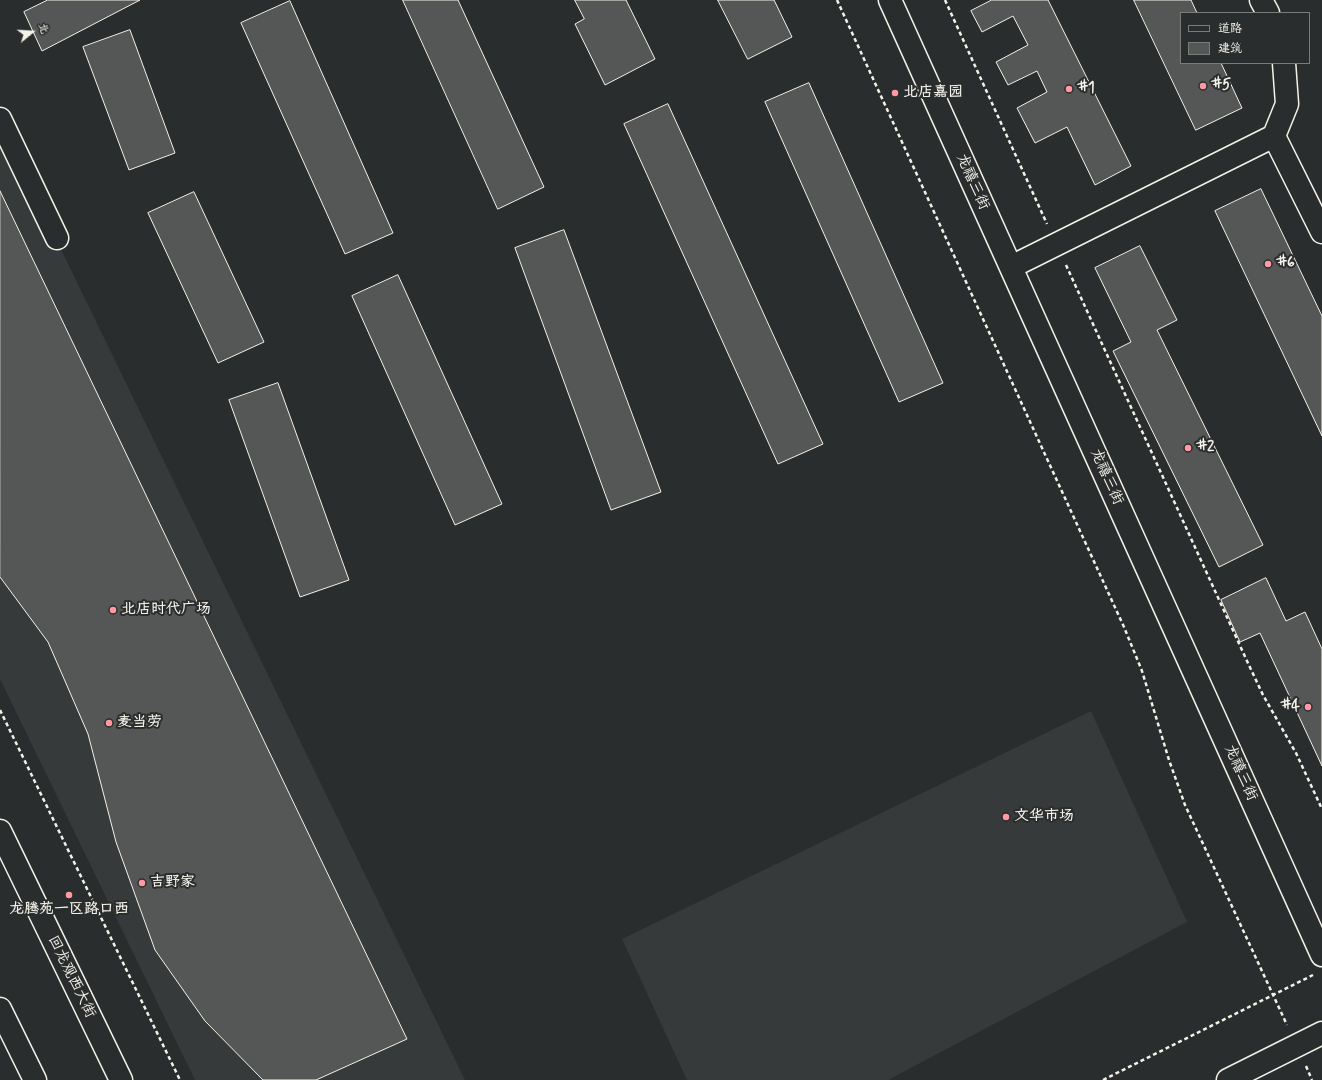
<!DOCTYPE html>
<html>
<head>
<meta charset="utf-8">
<style>
  body { margin:0 }
  #map { position:relative; width:1322px; height:1080px; overflow:hidden; background:#2a2d2e; font-family:Mynerve,"LXGW WenKai TC",sans-serif }
  canvas { display:block }
  .legend { position:absolute; left:1180px; top:12px; width:130px; height:52px; box-sizing:border-box; background:#2a2d2e; border:1px solid #7b7b78; margin:0; padding:5px 7px; list-style:none; font-size:12px; color:#f4f1e8 }
  .legend li { display:flex; align-items:center; gap:8px; height:20px }
  .legend b { width:20px; border:1px solid #7b7b78 }
  .north { position:absolute; left:12px; top:12px; width:40px; height:40px; -webkit-text-stroke:3px #2a2d2e; paint-order:stroke; rotate:72deg; font-size:11px; font-weight:700; line-height:16px; text-align:center; color:#f4f1e8 }
  .north::after { content:''; display:block; margin:auto; width:14px; height:18px; background:#f4f1e8; clip-path:polygon(50% 0,100% 100%,50% 72%,0 100%) }
</style>
</head>
<body>
<div id="map">
<canvas width="1322" height="1080"></canvas>
<ul class="legend">
<li><b style="height:5px;background:#2a2d2e"></b>道路</li>
<li><b style="height:11px;background:#555756"></b>建筑</li>
</ul>
<div class="north">北</div>
</div>
<script>
const g = document.querySelector('canvas').getContext('2d');
g.lineJoin = 'round';
function fill(path, color) { g.fillStyle = color; g.fill(path, 'evenodd'); }
function trace(path, color, width, dash) { g.strokeStyle = color; g.lineWidth = width; g.lineCap = dash ? 'butt' : 'round'; g.setLineDash(dash || []); g.stroke(path); }
function label(font, color, halo, rows, align = 'center') {
  g.font = font + ' Mynerve,"LXGW WenKai TC",sans-serif'; g.lineWidth = 4; g.setLineDash([]); g.textBaseline = 'middle'; g.strokeStyle = halo; g.fillStyle = color; for (const [text, x, y, turn = 0] of rows) {
    g.save(); g.translate(x, y); g.rotate((+turn || 0) * Math.PI / 180); g.textAlign = isNaN(turn) ? turn : align; if (halo) g.strokeText(text, 0, 0); g.fillText(text, 0, 0); g.restore();
  }
}
fill(new Path2D(`
  M0,124l465,956h-270l-195,-401z
  M1091,711l96,211 -299,158h-201l-65,-141z`), '#373a3a');
const building = new Path2D(`
  M48,0h92l-98,51 -18,-39z
  M403,0h55l86,187 -46,22z
  M575,0h51l29,59 -50,26 -30,-61 9,-5z
  M718,0h56l18,37 -44,22z
  M992,0h56l83,166 -36,19 -28,-58 -32,16 -18,-35 30,-16 -10,-21 -29,14 -12,-23 32,-17 -15,-29 -31,16 -11,-21z
  M1134,0h57l6,13h-16v50h40l21,45 -46,22z
  M290,1l103,232 -48,21 -104,-231z
  M130,30l45,123 -46,17 -46,-123z
  M809,83l134,300 -44,19 -134,-300z
  M668,104l155,340 -45,20 -154,-340z
  M1261,189l61,127v120l-107,-225z
  M0,191l407,848 -91,41h-53l-58,-59 -50,-71 -39,-108 -28,-108 -40,-92 -48,-65z
  M194,192l70,150 -46,21 -70,-150z
  M564,230l97,262 -50,18 -96,-262z
  M1140,246l37,74 -20,10 106,215 -44,22 -106,-216 18,-9 -36,-74z
  M398,275l104,229 -47,21 -103,-229z
  M278,383l71,197 -49,17 -71,-197z
  M1266,578l20,43 19,-9 17,37v117l-62,-133 -20,9 -19,-42z`);
fill(building, '#555756');
trace(building, '#f4f1e8', 1);
const minor = new Path2D(`
  M890,0l432,955
  M1261,0l7,13
  M0,119l57,119
  M1274,136l48,96
  M1011,267l263,-131 13,-32 -3,-41
  M1228,1080l94,-47`);
const major = new Path2D(`
  M0,831l121,249
  M0,1009l35,71`);
trace(minor, '#f4f1e8', 25);
trace(major, '#f4f1e8', 25);
trace(new Path2D(`
  M837,0l287,627 18,44 27,89 16,45 102,220
  M945,0l102,224
  M1066,265l181,396 16,34 33,58 26,56
  M0,710l180,370
  M1306,1066l6,14
  M1103,1080l210,-105`), '#f4f1e8', 2.5, [4, 3]);
trace(minor, '#2a2d2e', 22);
trace(major, '#2a2d2e', 22);
for (const [x, y, r, color] of [
  [1203,86,4,"#ff9aa2"],
  [1069,89,4,"#ff9aa2"],
  [895,93,4,"#ff9aa2"],
  [1268,264,4,"#ff9aa2"],
  [1188,448,4,"#ff9aa2"],
  [113,610,4,"#ff9aa2"],
  [1308,707,4,"#ff9aa2"],
  [109,723,4,"#ff9aa2"],
  [1006,817,4,"#ff9aa2"],
  [142,883,4,"#ff9aa2"],
  [69,895,4,"#ff9aa2"]
]) { const dot = new Path2D(); dot.arc(x, y, r, 0, 2 * Math.PI); g.fillStyle = color; g.fill(dot); trace(dot, '#2a2d2e', 1.5); }
label('bold 15px', '#f4f1e8', '#2a2d2e', [
  ["#5",1211,86],
  ["#1",1077,89],
  ["北店嘉园",903,93],
  ["#6",1276,264],
  ["#2",1196,448],
  ["北店时代广场",121,610],
  ["#4",1300,707,"right"],
  ["麦当劳",117,723],
  ["文华市场",1014,817],
  ["吉野家",150,883],
  ["龙腾苑一区路口西",69,910,"center"]
], 'left');
label('15px', '#f4f1e8', '#2a2d2e', [
  ["龙禧三街",972,182,66],
  ["龙禧三街",1106,477,66],
  ["龙禧三街",1240,773,66],
  ["回龙观西大街",71,977,64]
]);
</script>
</body>
</html>
